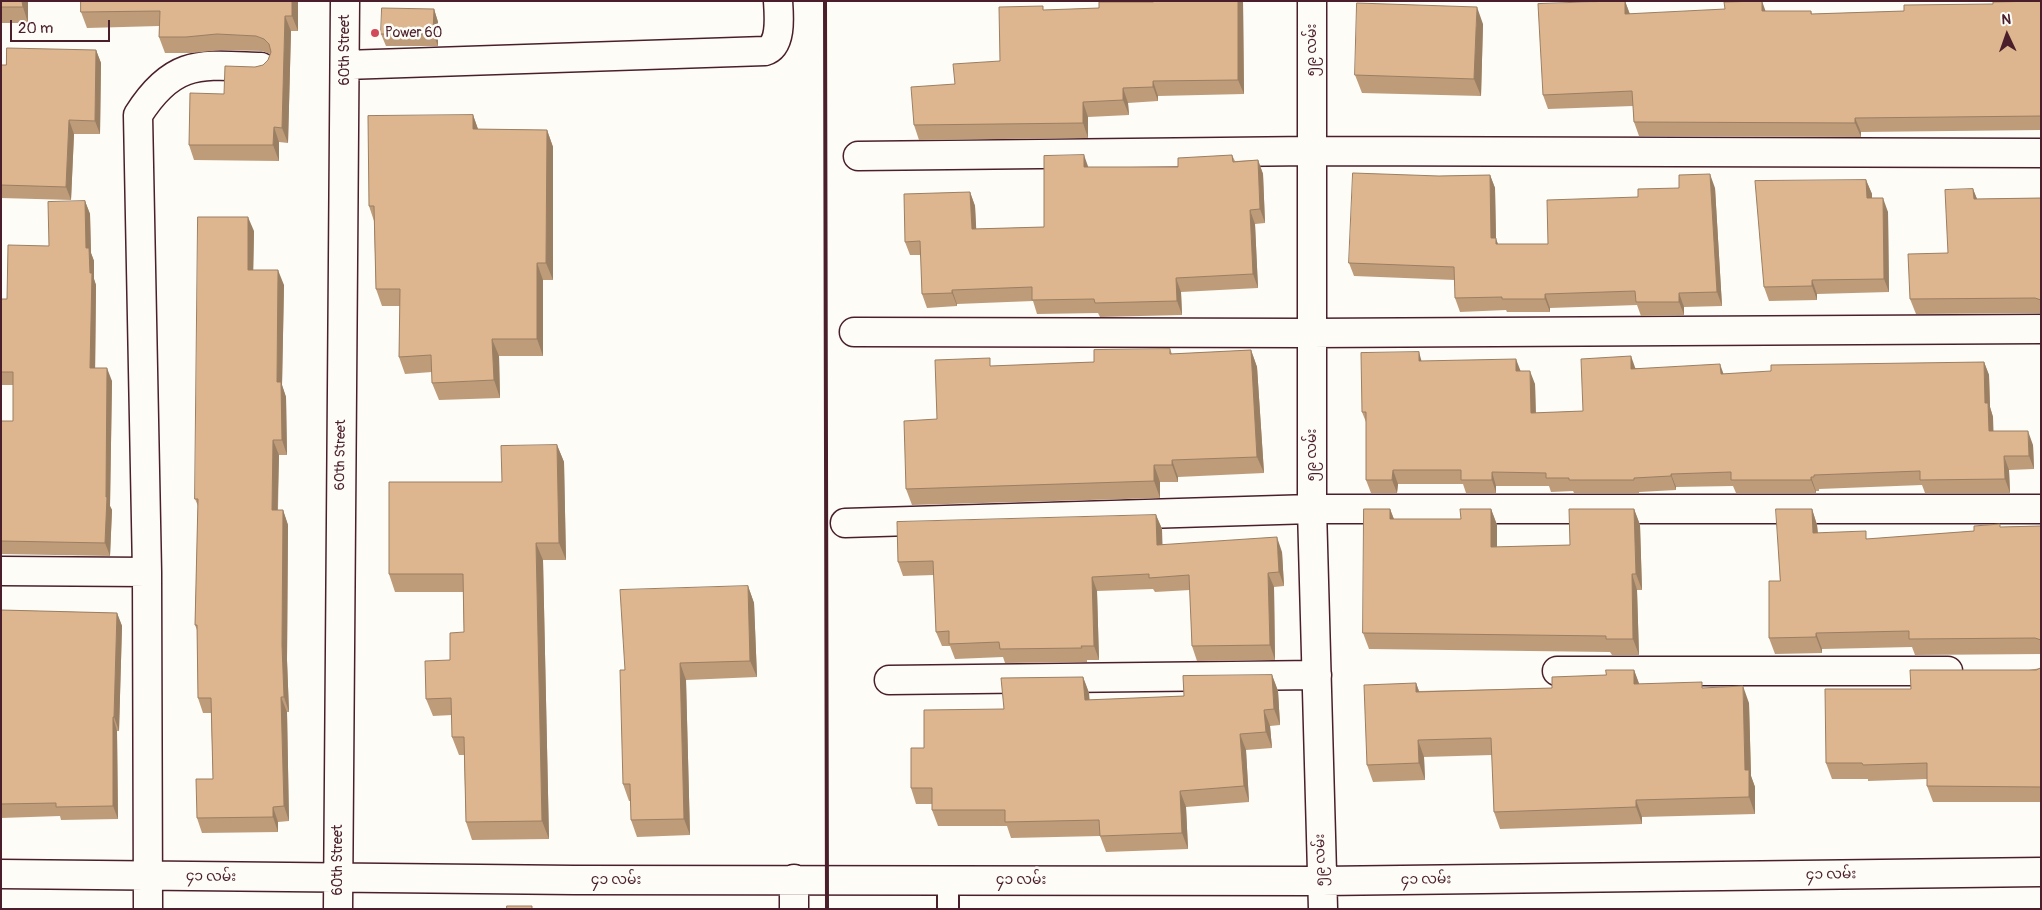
<!DOCTYPE html>
<html>
<head>
<meta charset="utf-8">
<style>
  body { margin:0 }
  #map { position:relative; width:2042px; height:910px; overflow:hidden; background:#fdfcf7; font-family:Pangolin,sans-serif }
  canvas { display:block }
  .frame { position:absolute; inset:0; border:2px solid #4a1f2b; pointer-events:none }
  .north { position:absolute; left:1982px; top:10px; width:50px; height:50px; -webkit-text-stroke:4px #fdfcf7; paint-order:stroke; rotate:357deg; font-size:14px; font-weight:700; line-height:20px; text-align:center; color:#4a1f2b }
  .north::after { content:''; display:block; margin:auto; width:18px; height:22px; background:#4a1f2b; clip-path:polygon(50% 0,100% 100%,50% 72%,0 100%) }
  .scale { position:absolute; left:10px; top:20px; width:100px; height:22px; box-sizing:border-box; border:2px solid #4a1f2b; border-top:0; padding-left:6px; font-size:15px; line-height:18px; white-space:nowrap; color:#4a1f2b; -webkit-text-stroke:4px #fdfcf7; paint-order:stroke }
</style>
</head>
<body>
<div id="map">
<canvas width="2042" height="910"></canvas>
<div class="frame"></div>
<div class="north">N</div>
<div class="scale">20 m</div>
</div>
<script>
const g = document.querySelector('canvas').getContext('2d');
g.lineJoin = 'round';
function trace(path, color, width, dash) { g.strokeStyle = color; g.lineWidth = width; g.lineCap = dash ? 'butt' : 'round'; g.setLineDash(dash || []); g.stroke(path); }
function fill(path, color) { g.fillStyle = color; g.fill(path, 'evenodd'); }
function label(font, color, halo, rows, align = 'center') {
  g.font = font + ' Pangolin,"Noto Sans Myanmar",sans-serif'; g.lineWidth = 5; g.setLineDash([]); g.textBaseline = 'middle'; g.strokeStyle = halo; g.fillStyle = color; for (const [text, x, y, turn = 0] of rows) {
    g.save(); g.translate(x, y); g.rotate((+turn || 0) * Math.PI / 180); g.textAlign = isNaN(turn) ? turn : align; if (halo) g.strokeText(text, 0, 0); g.fillText(text, 0, 0); g.restore();
  }
}
const service = new Path2D(`
  M948,909v-29`);
const minor = new Path2D(`
  M1312,1v508l11,400
  M345,65l420,-14c17,-5 14,-35 13,-50
  M858,156l454,-5 729,2
  M854,332l457,1 730,-4
  M845,523l467,-14h729
  M1,571l146,1
  M1557,671h391
  M889,680l428,-5
  M1,874l573,6 748,1 719,-9
  M794,879v30
  M148,909l-1,-337 -9,-457c36,-57 64,-50 123,-48
  M338,909l7,-908`);
trace(service, '#4a1f2b', 24);
trace(minor, '#4a1f2b', 31);
trace(service, '#fdfcf7', 20);
trace(minor, '#fdfcf7', 28);
trace(new Path2D(`
  M825,1l2,908`), '#4a1f2b', 4);
fill(new Path2D(`
  M1,1h27v22h-27z
  M298,1v30h-7l-3,112 -9,-1v19l-85,-1 -5,-15 35,-51 31,-27 8,-2 5,-5 2,-6 -8,-3 -40,-1 -30,3h-27l-6,-16v-11l-72,2 -6,-16z
  M1243,1l1,93 -86,2v5l-30,2 1,12 -41,2v21l-169,2 -5,-15 41,-41 45,-23 44,-51 55,-2 54,-6z
  M1625,1l5,13 135,-3h46l1,3 92,-3 137,-10v129l-180,2v5l-222,-1 -5,-14 -1,-16 -85,3 -5,-14z
  M434,9l4,13v24h-52l-5,-12z
  M1483,24l-2,72 -119,-3 -7,-18z
  M96,50l5,13 -1,71h-26l-3,66 -70,-2v-133h5z
  M473,115l5,14 69,1 6,17v133h-10v76h-44l1,42 -61,2 -7,-17v-11l-27,2 -6,-17 1,-51h-18l-6,-17 -2,-68 -5,-15z
  M1232,155l3,6 23,-1 5,14 2,49 -10,1 3,64 -77,4 1,23 -82,2 -2,-4 -61,1 -4,-13 -76,3v2l-30,2 -5,-14 -1,-39h-11l-5,-13 65,-50 5,14 1,23 68,-2 45,-60h89z
  M1490,175l5,13 1,51 2,5h50l90,-47 77,-9 7,118 -38,1v8l-43,1 -4,-11 -87,3v4h-43l-1,-2 -46,2 -5,-14v-18l-101,-4 -5,-13 90,-87z
  M1866,180l6,14v4l16,14 1,80 -72,2v6l-48,1 -5,-14z
  M1973,189l4,10 64,-1v115l-125,1 -6,-15 38,-46z
  M85,201l5,13 1,39 3,8v18l2,6 -1,83 17,13 -2,125 2,4 -2,46 -109,-2v-133h12v-36h-12v-86h6z
  M254,231l-1,39 31,15 -2,100 4,12 1,58h-8l-1,55h5l5,15 -1,135 2,52h-2l2,109 -11,1v10l-76,1 -5,-15 16,-39 -2,-66h-8l-5,-15 -1,-68 -2,-5 3,-119 -3,-7z
  M1170,349l2,5 79,-4 6,17 7,106 -86,4v5h-18v16l-248,7 -6,-16 31,-70 56,-53 101,-4z
  M1422,361l98,10 15,13 1,29 47,-2 52,-43 89,6 260,-12 5,13 1,32 3,10v14l40,14 1,24 -25,1 1,23h-85l-3,-8 -103,4v2h-3v2h-80l-3,-7 -57,1v3l-37,2v1h-65l-1,-2 -22,1 -2,-6h-53v7h-30l-3,-9h-65l-1,9h-26l-5,-13v-58l-4,-10z
  M557,445l7,17 2,98h-23l6,279 -77,1 -6,-18 -2,-67h-5l-7,-18v-22l-19,1 -7,-17 24,-39 14,-28 -1,-40h-68l-6,-18 113,-92z
  M1390,509l4,10h67l30,-10 6,16v22l73,-2 64,-36 6,16 2,65h-5l2,65h-27l-2,-3 -241,-3 -6,-16z
  M1812,509l5,16 1,8 50,6 106,-8 26,-4 41,-1v128l-126,1 -3,-8 -90,2v4l-47,1 -6,-16 11,-57z
  M1156,515l6,14v16l120,7 2,34 -10,1 1,73 -78,1 -5,-15 -2,-56 -35,2 -2,-3 -56,2 2,69h-12v2l-82,1 -2,-6 -48,2 -5,-13h-8l-6,-14 -2,-57 -31,1 -5,-14z
  M748,586l6,17 3,74 -71,3 4,155 -53,2 -6,-17v-19h-2l-6,-17 2,-114z
  M1,610l116,3 5,13 -3,105h-2l1,88 -57,1 -1,-4 -59,2z
  M2041,668v134h-108l-6,-16v-7l-59,2v-2h-36l-6,-16 85,-74z
  M1634,670l5,14 65,4 45,15 2,73 4,11v27l-113,3v7l-142,5 -6,-17 -2,-57 -68,2 1,23 -52,2 -6,-17 49,-82 3,8 133,-3 54,-13z
  M1272,675l6,16 2,34 -10,1 2,22 -26,2 3,52 -63,5 2,42 -82,3 -6,-16 -89,2 -4,-12h-69l-6,-16v-6h-16l-5,-16 13,-40 80,-39 79,-32 6,16v7l95,-4z`), '#be9c7a');
fill(new Path2D(`
  M22,1h6v22l-5,-16z
  M292,1h6v30l-6,-15z
  M1238,1h5l1,93 -6,-14z
  M1625,1l5,14 -5,-1z
  M1762,1l5,14 -5,-4z
  M1477,7l6,17 -2,72 -7,-17z
  M434,9l4,13v24l-5,-12z
  M285,16l6,15 -3,112 -6,-15z
  M96,50l5,13 -1,71 -5,-13z
  M1153,81l5,15v5l-5,-14z
  M1123,88l5,15 1,12 -6,-15z
  M1083,102l5,15v21l-5,-15z
  M473,115l6,17 -6,-3z
  M1855,118l6,14v5l-6,-14z
  M69,120l5,14 -3,66 -5,-13z
  M274,127l5,15v19l-6,-16z
  M547,130l6,17v133l-7,-17z
  M1084,155l5,14 -5,-2z
  M1258,160l5,14 2,49 -5,-14z
  M1710,174l5,14 7,118 -5,-14z
  M1490,175l5,13 1,51 5,13 -10,-14z
  M1866,180l6,14v18l-5,-14z
  M1973,189l6,15 -5,-5z
  M970,192l5,14 2,37 -5,-14z
  M1883,198l5,14 1,80 -5,-13z
  M85,201l5,13 1,39 3,8v18l2,6 -1,95 -5,-12v-95l-4,-25z
  M1250,210l5,14 3,64 -5,-14z
  M248,217l6,14 -1,54 -5,-15z
  M537,263l6,17v76l-6,-17z
  M278,270l6,15 -2,100 4,12 1,58 -5,-15 -5,-58z
  M1176,278l5,14 1,23 -5,-14z
  M1812,280l5,14v6l-5,-14z
  M952,290l5,14v2l-5,-13z
  M1679,293l5,14v8l-5,-13z
  M1545,294l5,14v4l-5,-13z
  M492,339l7,17 1,42 -6,-18z
  M1251,350l6,17 7,106 -7,-16z
  M1419,352l4,14 -4,-5z
  M1631,356l5,14 -5,-1z
  M1516,359l5,13 -5,-1z
  M1984,362l5,13 1,32 3,10 1,28 -5,-14 -4,-28z
  M1720,364l5,14 -4,-4z
  M107,368l5,13 -2,125 2,4 -2,46 -5,-13z
  M1530,371l5,13 1,42 -5,-13z
  M2028,431l5,14 1,24 -5,-13z
  M273,440l6,15 -2,70 -5,-15z
  M557,445l7,17 2,98 -7,-17z
  M2004,456l5,14 1,23 -5,-14z
  M1172,460l6,17v5l-6,-17z
  M1154,465l6,17v16l-6,-17z
  M1393,470l5,14 -1,9 -5,-13z
  M1492,472l4,14v7l-4,-13z
  M1671,474l5,13v3l-5,-14z
  M1811,477l5,14v2l-5,-13z
  M1390,509l6,16 -6,-6z
  M1491,509l6,16v38l-6,-16z
  M1634,509l6,16 2,65 -6,-16z
  M1812,509l5,16 2,24 -6,-16z
  M283,510l5,15 -1,135 2,52 -5,-15 -2,-52z
  M1156,515l6,14 1,31 -6,-15z
  M1277,537l5,15 2,34 -5,-14z
  M536,543l7,17 6,279 -7,-18z
  M1268,573l6,14 1,73 -5,-15z
  M1632,574l5,16 2,65 -6,-16z
  M1092,577l5,14 2,69 -5,-14z
  M748,586l6,17 3,74 -7,-16z
  M117,613l5,13 -3,105 -5,-14z
  M1816,633l6,16v4l-6,-16z
  M680,663l6,17 4,155 -6,-16z
  M1634,670l6,16 -6,-2z
  M1272,675l6,16 2,34 -6,-16z
  M1083,677l6,16 2,23 -6,-16z
  M1416,683l6,17 -6,-8z
  M1743,686l6,17 2,73 4,11v27l-6,-17 -4,-27z
  M281,697l6,15 2,109 -5,-15z
  M1264,710l6,16 2,22 -6,-16z
  M113,717l4,14 1,88 -5,-13z
  M1240,734l6,16 3,52 -5,-16z
  M1418,740l6,17 1,23 -6,-17z
  M1180,791l6,16 2,42 -6,-16z
  M1636,800l6,17v7l-6,-17z
  M273,807l5,15v10l-5,-15z`), '#9b7f63');
const building = new Path2D(`
  M1,1h21l1,6h-22z
  M81,1h211v15h-7l-3,112 -8,-1 -1,18h-84l1,-52 34,1 1,-28 30,1 8,-2 5,-5 3,-8 -2,-8 -5,-5 -8,-3 -39,-2 -31,3h-27l1,-26 -79,1z
  M1153,1h85v79l-85,1v6l-30,1v12l-40,2v21l-169,2 -3,-38 44,-3 -2,-20 47,-3 -1,-54 44,-1v4l56,-2v-6h54z
  M1625,1v13l100,-5 -1,-7 38,-1v10h49v3l93,-3v-6l89,-1v-2l48,-1v115l-186,2v5l-221,-1 -2,-31 -89,4 -5,-91z
  M1357,3l120,4 -3,72 -119,-4z
  M382,8l52,1 -1,25h-52z
  M7,48l89,2 -1,71 -26,-1 -3,67 -65,-2v-120h5z
  M473,115v14l74,1 -1,133h-9v76h-45l2,41 -62,3 -1,-28 -32,2 1,-68h-24l-2,-83h-5l-1,-90z
  M1084,155v12h94v-9l54,-3 1,7 25,-2 2,49 -10,1 3,64 -77,4 1,23 -82,2 -1,-4 -62,1v-13l-80,3v3l-30,1 -2,-53 -15,1 -1,-48 66,-2 2,37 72,-2v-71z
  M1353,173l86,3 51,-1 1,63h5v6h52l-1,-44 91,-3v-8l41,-1v-13l31,-1 7,118 -38,1v9h-43l-1,-11 -90,3v5h-43v-2l-47,1 -1,-31 -105,-4z
  M1866,180l1,18h16l1,81 -72,1v6l-48,1 -9,-106z
  M1973,189l1,10 67,-1v102l-6,-2 -125,1 -2,-45 40,-1 -3,-63z
  M85,201l1,47h3l1,25h2l-2,95h17l-1,129h1l-2,46 -104,-2v-120h12v-49h-12v-73h6l1,-54 41,1 -1,-44z
  M198,217h50v53h30l-1,112h4l1,58h-9l-1,70h11l-1,135 2,52h-3l3,109 -11,1v10l-76,1 -1,-39h17l-2,-81h-13l-1,-73h-2l3,-126h-3z
  M1170,349v5l81,-4 6,107 -85,3v5h-18v16l-248,8 -2,-68 33,-2 -2,-59 55,-2v8l104,-4v-12z
  M1419,352v9l97,-2v12h14l1,42 52,-2 -2,-52 50,-3v13l89,-5 1,10 50,-3v-6l213,-3 1,41h3l1,28h39l1,25h-25l1,23 -85,1v-9l-106,4v2h-3v3h-80v-8l-60,2v2l-37,2v2h-65v-2h-23v-5l-54,-1v8h-31v-10h-68l-1,10h-26v-68h-4l-1,-59z
  M557,445l2,98h-23l6,278 -76,1 -2,-85h-12l-1,-39 -25,1 -1,-38 25,-1v-27l14,-1 -1,-58h-74v-92h113l-1,-36z
  M1364,509h26v10h71l-1,-10h31v38l79,-2 -1,-36h65l2,65h-4l1,65h-27v-3l-243,-3z
  M1776,509h36l1,24 53,-2v8l108,-8v-5l26,-2v3l41,-1v114l-6,-2 -126,1v-8l-93,2v4l-47,1v-57h11z
  M1156,515l1,30 120,-8 2,35 -11,1 2,72 -78,1 -3,-71 -40,3v-4l-57,3 2,69h-13l1,2 -82,1 -1,-7 -50,2v-13l-13,1 -3,-71 -35,1 -1,-40z
  M748,586l2,75 -70,2 4,156 -53,1 -1,-36h-7l-3,-114h5l-5,-80z
  M1,610l116,3 -3,104h-1v89l-57,1v-4l-55,1z
  M2041,668v119l-114,-1v-23l-64,2 -1,-2h-36l-1,-74h86l-1,-19h126z
  M1606,670h28v14l68,-2v6l41,-2 2,84h4v27l-113,3v7l-142,5 -3,-74 -73,2 1,23 -52,2 -3,-80 52,-2v9l136,-4v-11l54,-2z
  M1272,675l2,34 -10,1 2,22 -26,2 4,52 -64,5 2,42 -82,3 -1,-16 -94,2v-12h-73v-22h-21v-40h13v-38l80,-1 -3,-31 82,-1 2,23 99,-4 -1,-20z
  M507,906h25v3h-25z`);
fill(building, '#ddb58e');
trace(building, '#9b7f63', 1);
for (const [x, y, r, color] of [
  [375,33,5,"#d1495b"]
]) { const dot = new Path2D(); dot.arc(x, y, r, 0, 2 * Math.PI); g.fillStyle = color; g.fill(dot); trace(dot, '#fdfcf7', 2); }
label('14px', '#4a1f2b', '#fdfcf7', [
  ["Power 60",385,33]
], 'left');
label('14px', '#4a1f2b', '#fdfcf7', [
  ["60th Street",345,50,-90],
  ["၅၉ လမ်း",1312,50,-90],
  ["60th Street",341,455,-89],
  ["၅၉ လမ်း",1312,455,-90],
  ["60th Street",338,860,-90],
  ["၅၉ လမ်း",1321,860,-91],
  ["၄၁ လမ်း",1831,875,-1],
  ["၄၁ လမ်း",211,877,1],
  ["၄၁ လမ်း",616,880],
  ["၄၁ လမ်း",1021,880],
  ["၄၁ လမ်း",1426,880,-1]
]);
</script>
</body>
</html>
